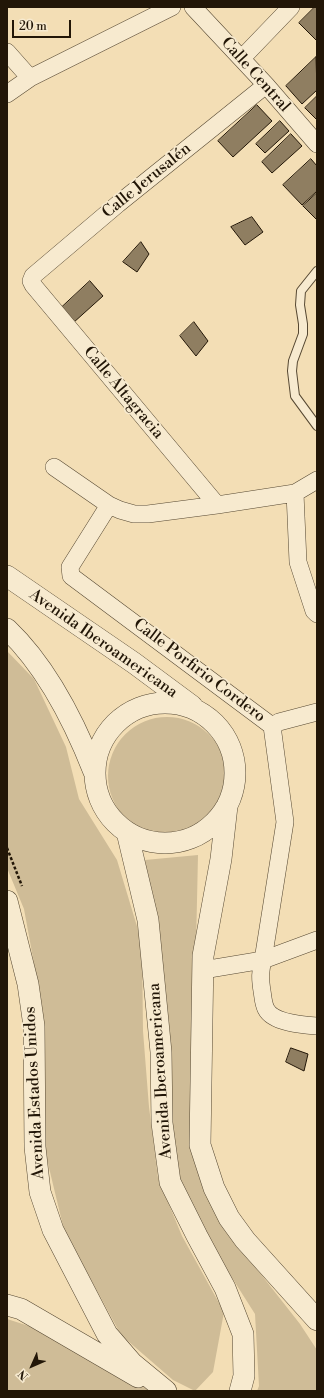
<!DOCTYPE html>
<html>
<head>
<meta charset="utf-8">
<style>
  body { margin:0 }
  #map { position:relative; width:324px; height:1398px; overflow:hidden; background:#f3deb5; font-family:"Libre Bodoni",serif }
  canvas { display:block }
  .frame { position:absolute; inset:0; border:8px solid #221607; pointer-events:none }
  .north { position:absolute; left:12px; top:1346px; width:40px; height:40px; -webkit-text-stroke:3px #f7eacf; paint-order:stroke; rotate:225deg; font-size:11px; font-weight:700; line-height:16px; text-align:center; color:#221607 }
  .north::after { content:''; display:block; margin:auto; width:14px; height:18px; background:#221607; clip-path:polygon(50% 0,100% 100%,50% 72%,0 100%) }
  .scale { position:absolute; left:12px; top:20px; width:59px; height:18px; box-sizing:border-box; border:2px solid #221607; border-top:0; padding-left:5px; font-size:12px; line-height:14px; white-space:nowrap; color:#221607; -webkit-text-stroke:3px #f7eacf; paint-order:stroke }
</style>
</head>
<body>
<div id="map">
<canvas width="324" height="1398"></canvas>
<div class="frame"></div>
<div class="north">N</div>
<div class="scale">20 m</div>
</div>
<script>
const g = document.querySelector('canvas').getContext('2d');
g.lineJoin = 'round';
function fill(path, color) { g.fillStyle = color; g.fill(path, 'evenodd'); }
function trace(path, color, width, dash) { g.strokeStyle = color; g.lineWidth = width; g.lineCap = dash ? 'butt' : 'round'; g.setLineDash(dash || []); g.stroke(path); }
function label(font, color, halo, rows, align = 'center') {
  g.font = font + ' "Libre Bodoni",serif'; g.lineWidth = 3.5; g.setLineDash([]); g.textBaseline = 'middle'; g.strokeStyle = halo; g.fillStyle = color; for (const [text, x, y, turn = 0] of rows) {
    g.save(); g.translate(x, y); g.rotate((+turn || 0) * Math.PI / 180); g.textAlign = isNaN(turn) ? turn : align; if (halo) g.strokeText(text, 0, 0); g.fillText(text, 0, 0); g.restore();
  }
}
fill(new Path2D(`
  M7,651l27,28 32,68 13,52 38,61 25,83 1,88 6,76 9,71 24,58 42,76 -11,60 -18,19 -22,-11 -52,-45 -57,-105 -20,-83 -4,-151 -16,-87 -17,-41z
  M108 776a59 59 0 1 1 118 0a59 59 0 1 1-118 0Z
  M198,855l-5,228 24,130 39,55 44,56 17,26v41h-60l2,-5 -4,-72 -33,-52 -31,-47 -23,-74 -2,-124 -21,-157z
  M7,1319l25,8 119,64h-144z`), '#cfbc97');
const building = new Path2D(`
  M315,7l2,1v33l-18,-18z
  M316,57l1,33 -15,14 -16,-18z
  M317,96v24l-12,-12z
  M257,105l15,16 -39,36 -15,-16z
  M280,121l9,10 -24,22 -9,-9z
  M291,134l11,12 -30,27 -10,-11z
  M311,159l6,7v25l-15,14 -19,-20z
  M317,193v27l-14,-14z
  M252,217l11,15 -18,13 -14,-18z
  M141,242l8,12 -12,18 -14,-10z
  M90,281l13,15 -30,27 -13,-14z
  M194,322l14,19 -12,15 -16,-20z
  M291,1048l17,6 -4,17 -18,-9z`);
fill(building, '#8f7e61');
trace(building, '#221607', 1);
const service = new Path2D(`
  M317,271l-16,20 -1,14 3,19v10l-10,27 -1,10 3,25 22,30`);
const minor = new Path2D(`
  M193,7l73,78 51,59
  M7,52l23,26
  M242,58l49,-51
  M7,94l23,-16 142,-71
  M54,467l55,38 11,5 14,4h14l69,-9 78,-12 22,-13
  M295,493l3,69 16,49 3,3
  M109,505l-39,62 1,9 201,150 13,96 -22,138c-3,12 -3,18 -1,31 1,5 1,12 4,18 7,14 37,16 51,17
  M217,505l-184,-220 -2,-4 2,-5 85,-72 148,-119
  M272,726l7,-4 38,-10
  M203,970l60,-10 54,-20`);
const tertiary = new Path2D(`
  M7,576l127,87 58,43
  M7,629c40,38 67,92 87,143
  M95 773a70 70 0 1 1 140 0a70 70 0 1 1-140 0Z
  M227,806l-6,53 -18,97 -3,189 14,43 15,30 16,22 72,80
  M127,832l21,88 13,132 1,71 8,59 27,54 28,52 18,46 1,42 -4,15
  M7,901l21,83 6,42 1,121 5,45 13,38 54,104 25,29 34,28
  M7,1305l14,4 117,68`);
trace(service, '#564832', 10);
trace(minor, '#564832', 18);
trace(tertiary, '#564832', 22);
trace(new Path2D(`
  M7,848l15,38`), '#221607', 2.5, [3, 2]);
trace(service, '#f7eacf', 8);
trace(minor, '#f7eacf', 17);
trace(tertiary, '#f7eacf', 21);
label('16px', '#221607', '#f7eacf', [
  ["Calle Central",255,75,48],
  ["Calle Jerusalén",147,181,-39],
  ["Calle Altagracia",123,393,50],
  ["Avenida Iberoamericana",103,644,35],
  ["Calle Porfirio Cordero",199,671,37],
  ["Avenida Iberoamericana",161,1071,-94],
  ["Avenida Estados Unidos",35,1093,-93]
]);
</script>
</body>
</html>
